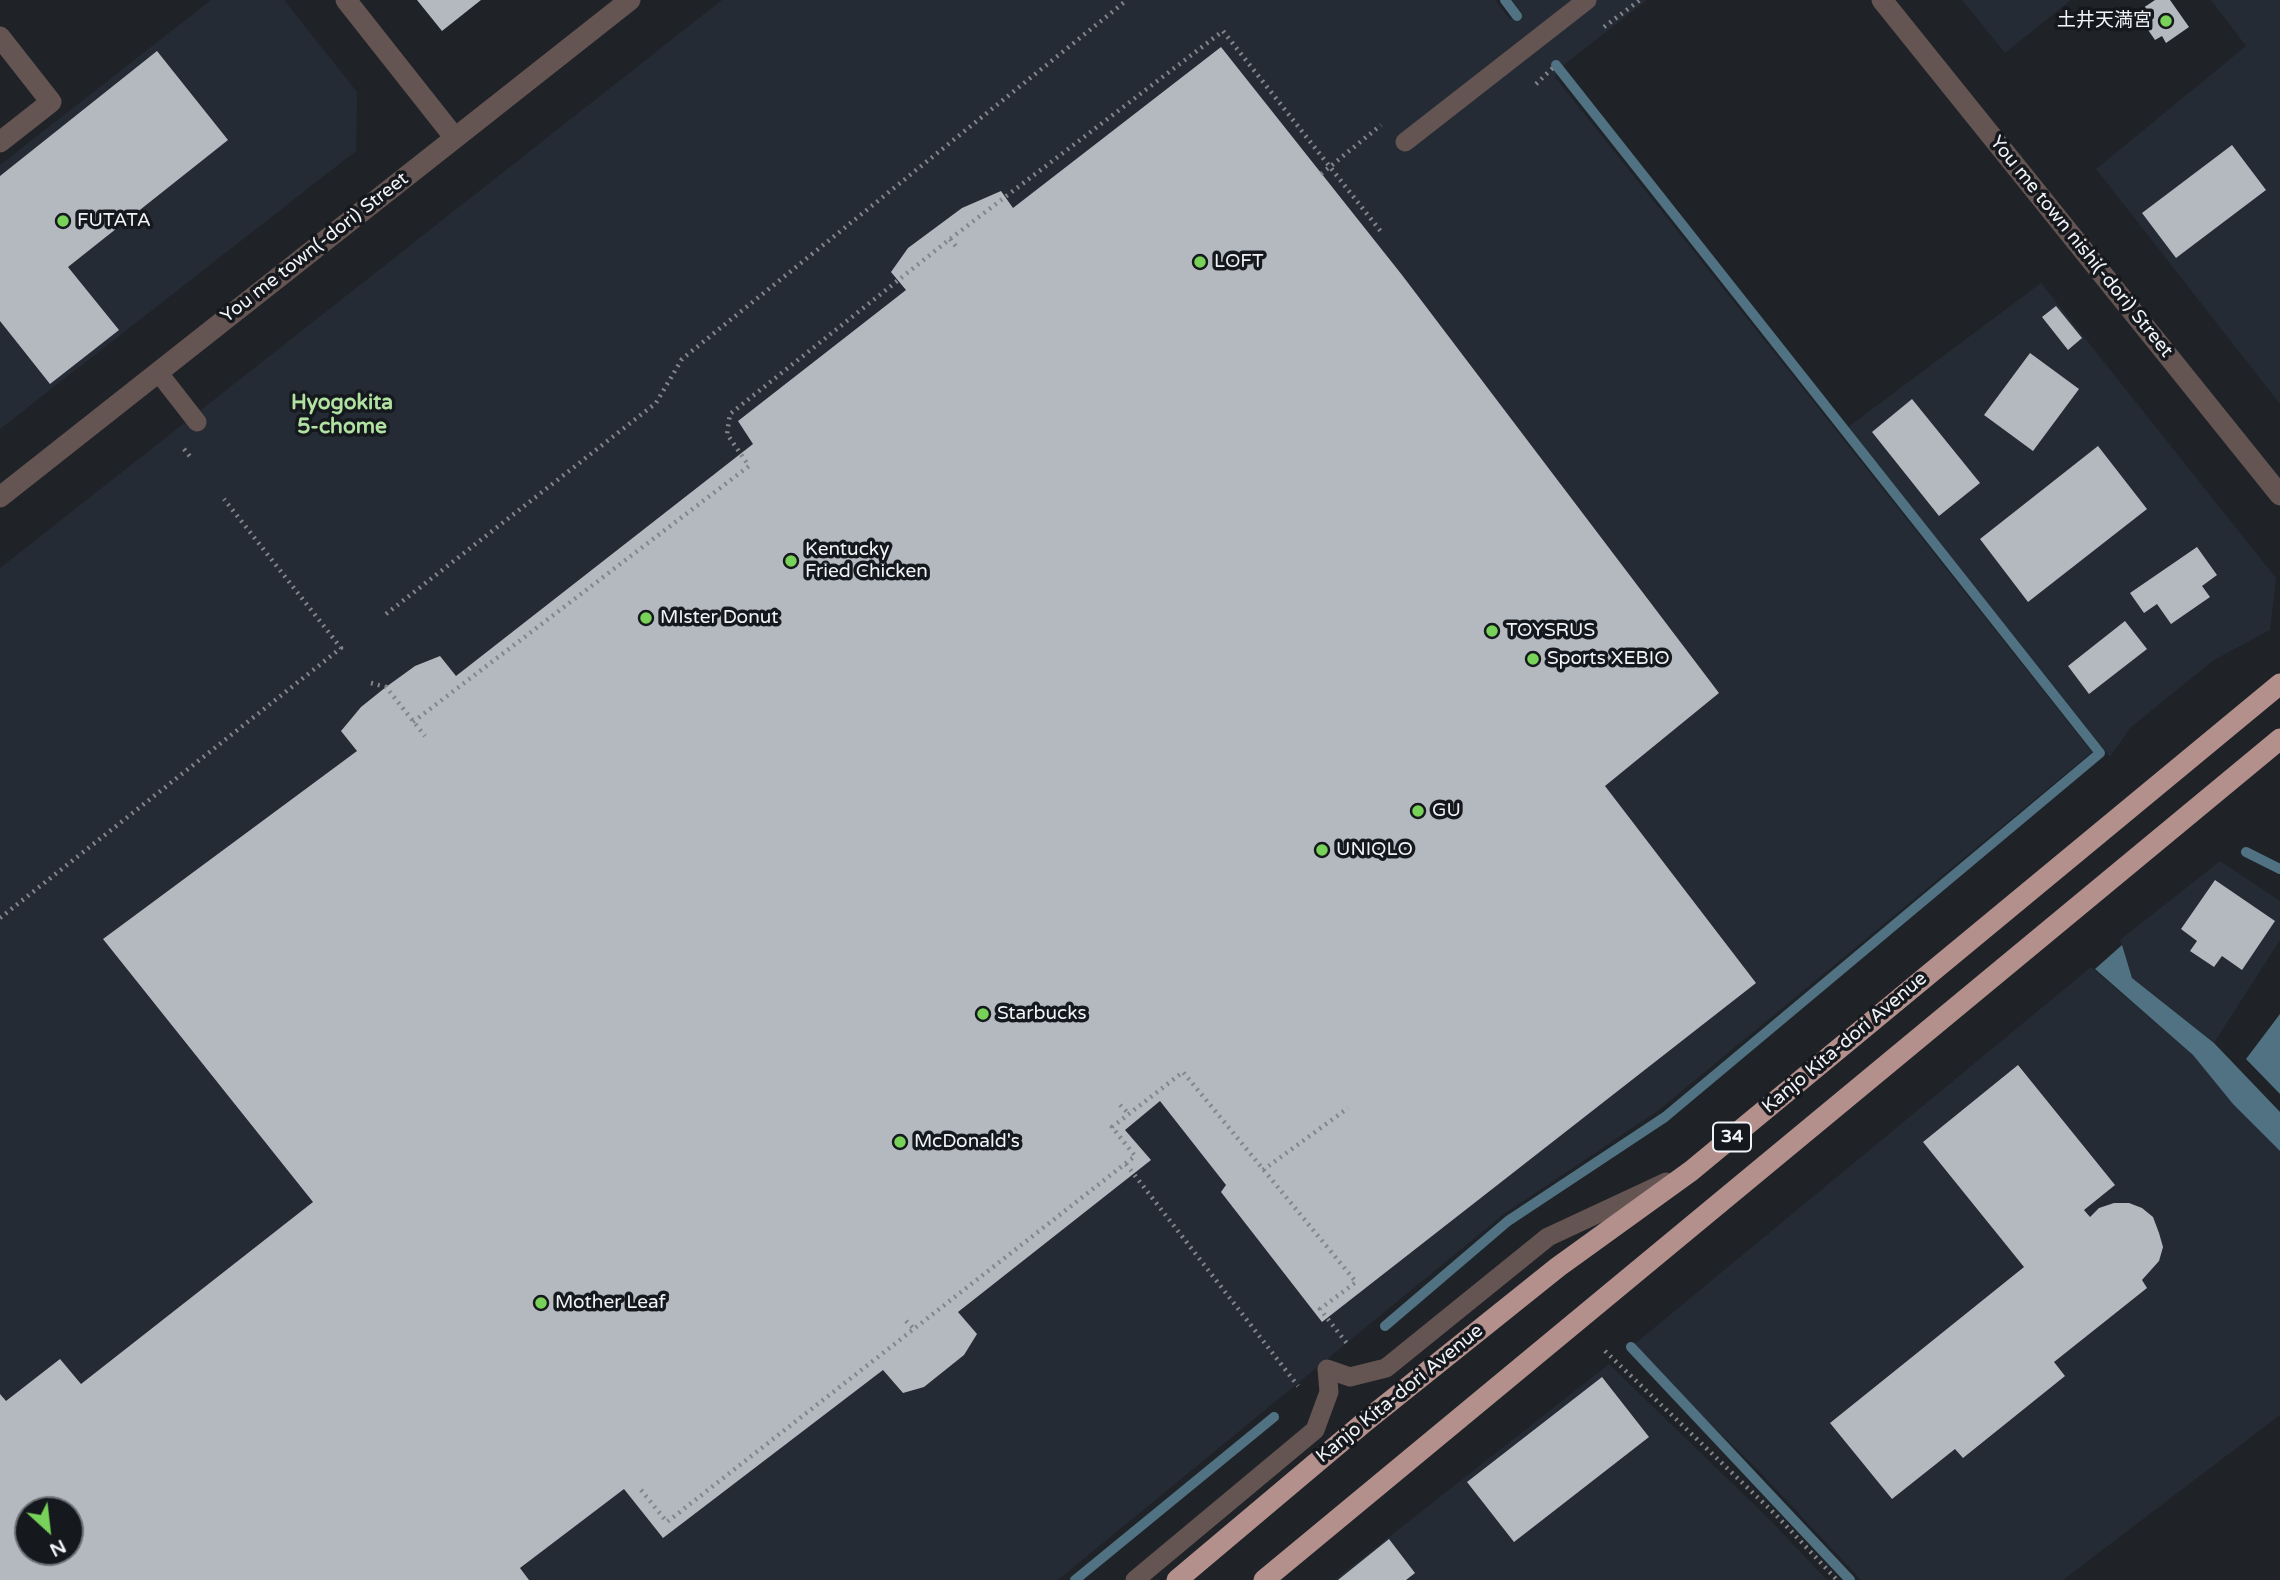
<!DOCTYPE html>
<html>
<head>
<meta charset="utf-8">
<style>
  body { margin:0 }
  #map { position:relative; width:2280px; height:1580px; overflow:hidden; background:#1f2227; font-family:"Varela Round",sans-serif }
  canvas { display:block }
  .north { position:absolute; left:14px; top:1496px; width:70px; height:70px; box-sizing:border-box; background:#15191d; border:2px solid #6d7074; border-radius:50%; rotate:153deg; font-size:19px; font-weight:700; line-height:28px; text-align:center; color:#f1f3f7 }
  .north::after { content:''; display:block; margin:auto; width:24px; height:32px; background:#78d158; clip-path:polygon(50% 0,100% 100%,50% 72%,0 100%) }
</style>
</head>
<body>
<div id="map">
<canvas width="2280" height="1580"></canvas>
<div class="north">N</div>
</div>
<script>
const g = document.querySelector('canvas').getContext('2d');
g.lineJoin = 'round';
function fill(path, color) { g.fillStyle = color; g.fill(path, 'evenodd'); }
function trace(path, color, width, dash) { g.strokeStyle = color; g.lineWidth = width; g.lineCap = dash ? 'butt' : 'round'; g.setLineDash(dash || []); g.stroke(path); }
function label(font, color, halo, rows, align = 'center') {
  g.font = font + ' "Varela Round","Noto Sans JP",sans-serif'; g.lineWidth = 7; g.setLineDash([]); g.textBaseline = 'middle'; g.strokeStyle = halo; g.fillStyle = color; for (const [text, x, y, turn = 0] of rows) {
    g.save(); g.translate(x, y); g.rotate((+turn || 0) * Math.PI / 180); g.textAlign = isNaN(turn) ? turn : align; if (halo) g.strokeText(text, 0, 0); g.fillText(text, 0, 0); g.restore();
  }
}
fill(new Path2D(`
  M211,0h73l73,92 -1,59 -356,278v-264z
  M722,0h773l15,19 11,-7 -9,-12h135l-82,64 -10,13 537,675 -433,358 -155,104 -446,366h-1058v-1012zM28,1510h42v42h-42z
  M1962,0h109l-66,53z
  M2211,0h69v404l-184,-235 150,-123z
  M2041,283l235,295 -6,52 -56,30 -84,68 -20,29 -262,-330z
  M2220,861l60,40v39l-66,103 -82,-65 -12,-38z
  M2091,967l102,88 40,49 47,47v264l-217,165h-202l-105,-112 -125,-121z
  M1609,1364l161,156 57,60h-493z`), '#252b35');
fill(new Path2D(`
  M2122,945l10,33 82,65 66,69v39l-47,-47 -40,-49 -98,-86z
  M2280,1014v80l-34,-35z`), '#507282');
trace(new Path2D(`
  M1505,0l12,16
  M2246,852l34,17
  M1385,1326l123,-105 157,-104 435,-364 -544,-688
  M1631,1347l219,233
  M1075,1580l199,-163`), '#507282', 10);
fill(new Path2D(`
  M417,0h64l-39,31z
  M2155,0h15l19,27 -23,16 -4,-7 -7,4 -11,-16 7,-5 -8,-11z
  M1221,47l181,228 317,418 -114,93 151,197 -434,339 -101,-130 5,-7 -66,-84 -35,29 26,30 -193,152 19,22 -13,21 -40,32 -21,6 -20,-23 -220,168 -39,-49 -104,79 9,12h-529v-186l6,7 54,-42 21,25 232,-182 -210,-263 254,-188 -16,-20 20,-24 25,-20 29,-21 25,-10 16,20 297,-232 -15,-23 168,-131 -15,-18 17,-24 54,-40 39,-17 12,17zM28,1510h42v42h-42z
  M157,51l71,89 -160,127 51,63 -69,54 -50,-63v-145z
  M2232,145l34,45 -90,68 -34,-45z
  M2056,306l26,32 -14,12 -26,-33z
  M2030,353l49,36 -46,62 -49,-36z
  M1912,399l68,84 -41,33 -67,-84z
  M2098,446l49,63 -119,93 -48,-63z
  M2197,547l20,28 -15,11 8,11 -39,27 -14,-20 -13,9 -14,-20z
  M2125,621l22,28 -58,45 -21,-28z
  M2215,880l60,41 -33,49 -20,-14 -8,11 -24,-16 7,-10 -16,-12z
  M2018,1065l97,120 -31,25 6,7 9,-9 15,-5h15l13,5 11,9 6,16 4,14 -4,14 -17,19 5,8 -93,74 11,14 -102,82 -8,-9 -63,50 -62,-76 194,-156 -101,-125z
  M1602,1377l47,60 -135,105 -47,-60z
  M1389,1539l26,34 -9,7h-68z`), '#b4b8bf');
trace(new Path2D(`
  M1604,27l36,-27
  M1536,84l20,-19
  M1321,174l60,-49
  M950,239l8,10
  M184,449l8,10
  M386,614l270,-211 26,-44 445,-359
  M371,683l15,4 39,49
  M413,722l336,-256 -22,-32 3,-20 220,-175 273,-208 159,202
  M0,918l341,-270 -117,-149
  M1120,1105l9,9
  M1126,1164l172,222
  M1263,1170l85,-62
  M906,1321l9,9
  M1605,1351l171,164 61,65
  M641,1490l26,32 468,-366 -23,-29 71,-55 173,210 -36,27 29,37`), '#828589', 4.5, [2, 5]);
trace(new Path2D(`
  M1405,142l182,-142
  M158,372l39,50
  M1135,1580l180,-150 14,-38 -2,-23 23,8 36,-9 162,-131 118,-55`), '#645452', 19);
trace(new Path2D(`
  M0,37l51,65 -51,40`), '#645452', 21);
trace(new Path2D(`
  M346,0l109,138
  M1882,0l398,495
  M0,497l630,-497`), '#645452', 21);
trace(new Path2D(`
  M1177,1580l190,-160 191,-153 133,-96 589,-487
  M1264,1580l1016,-841`), '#b3908c', 21);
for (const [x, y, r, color] of [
  [2166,21,7,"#78d158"],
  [63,221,7,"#78d158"],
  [1200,262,7,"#78d158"],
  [791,561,7,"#78d158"],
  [646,618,7,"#78d158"],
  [1492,631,7,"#78d158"],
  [1533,659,7,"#78d158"],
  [1418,811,7,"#78d158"],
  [1322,850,7,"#78d158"],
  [983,1014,7,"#78d158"],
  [900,1142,7,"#78d158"],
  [541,1303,7,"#78d158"]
]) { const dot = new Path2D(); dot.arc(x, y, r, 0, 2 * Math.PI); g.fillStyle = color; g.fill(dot); trace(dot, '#15191d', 2.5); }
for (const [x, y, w] of [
  [1732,1137,38]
]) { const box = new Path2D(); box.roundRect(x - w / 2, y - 14.5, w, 29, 5); g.fillStyle = '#15191d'; g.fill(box); trace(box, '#f1f3f7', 2); }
label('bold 18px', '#f1f3f7', null, [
  ["34",1732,1137]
]);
label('19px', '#f1f3f7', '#15191d', [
  ["土井天満宮",2152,21,"right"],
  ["FUTATA",77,221],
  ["LOFT",1214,262],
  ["Kentucky",805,550],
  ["Fried Chicken",805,572],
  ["MIster Donut",660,618],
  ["TOYSRUS",1506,631],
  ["Sports XEBIO",1547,659],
  ["GU",1432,811],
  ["UNIQLO",1336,850],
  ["Starbucks",997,1014],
  ["McDonald's",914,1142],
  ["Mother Leaf",555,1303]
], 'left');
label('19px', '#f1f3f7', '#15191d', [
  ["You me town nishi(-dori) Street",2081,247,51],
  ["You me town(-dori) Street",315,248,-38],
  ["Kanjo Kita-dori Avenue",1845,1043,-40],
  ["Kanjo Kita-dori Avenue",1400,1394,-39]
]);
label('bold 21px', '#b1e2a2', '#15191d', [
  ["Hyogokita",342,403],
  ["5-chome",342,427]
]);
</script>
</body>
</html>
